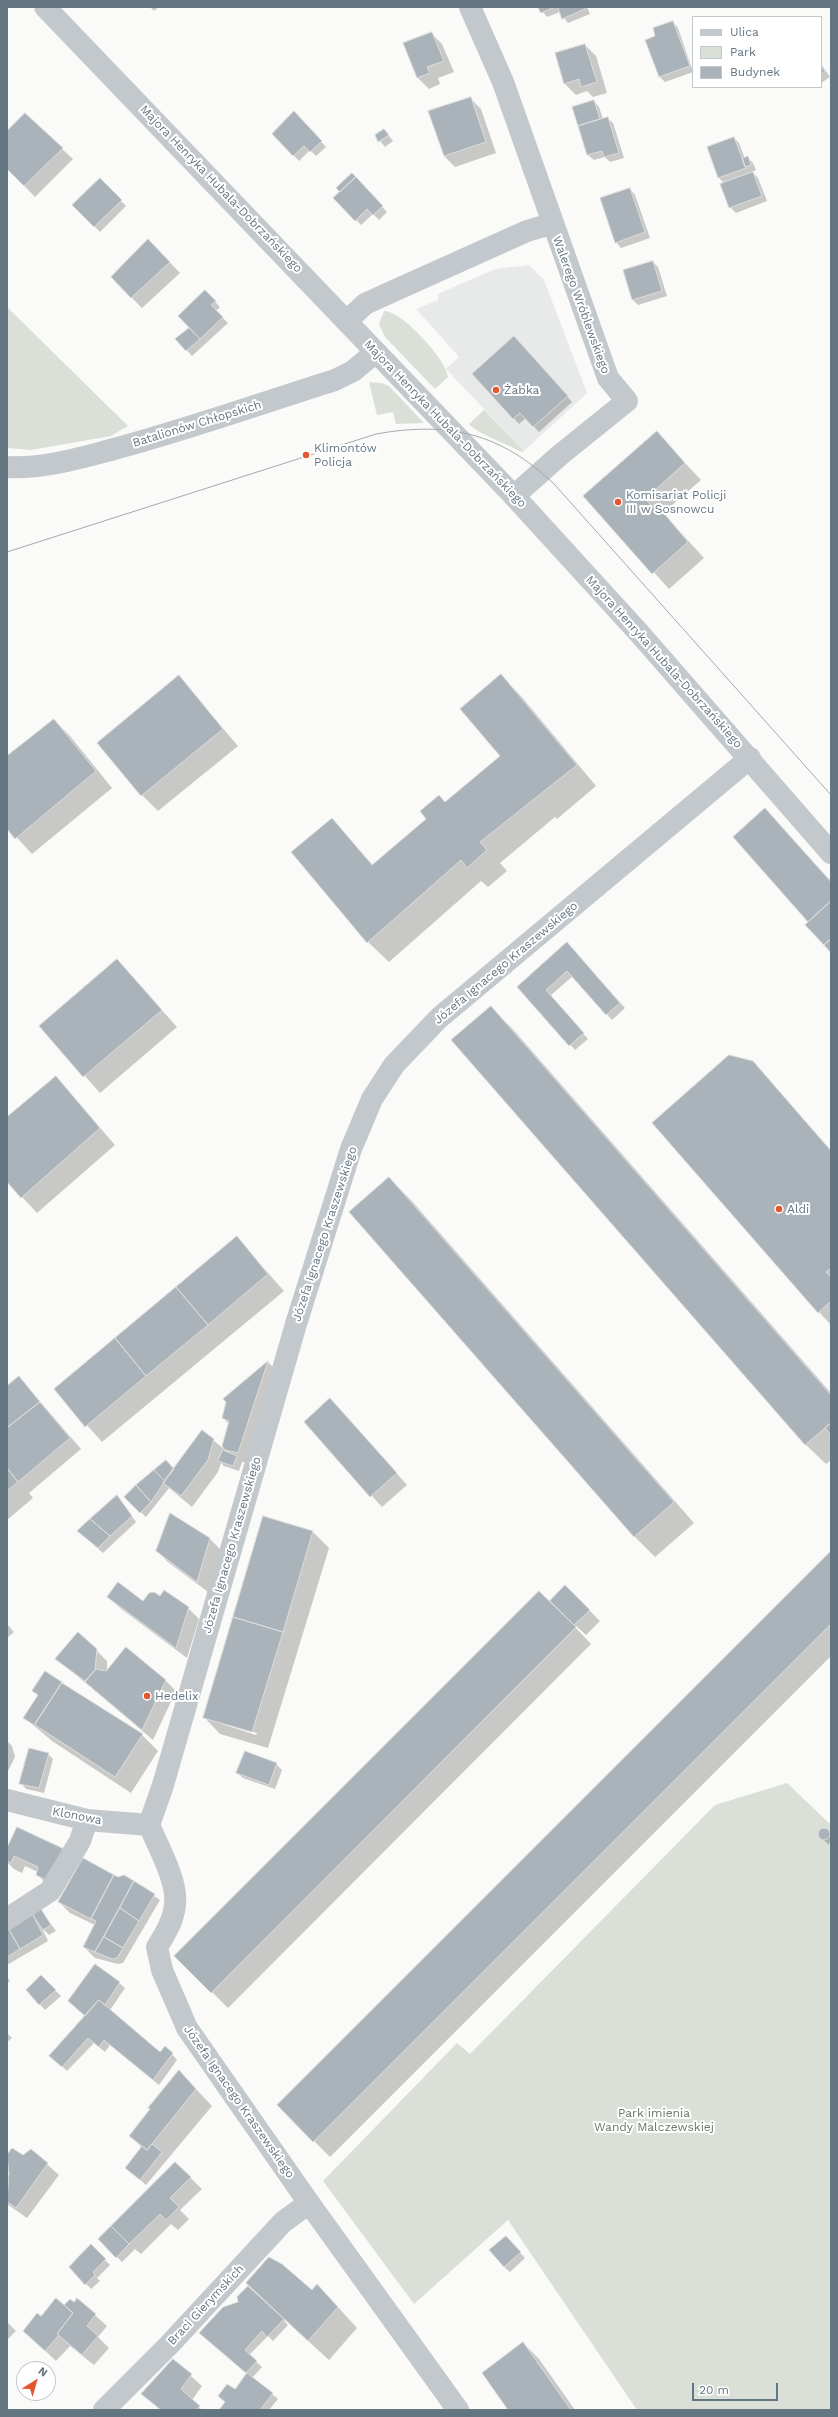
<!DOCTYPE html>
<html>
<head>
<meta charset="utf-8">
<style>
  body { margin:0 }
  #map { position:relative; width:838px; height:2417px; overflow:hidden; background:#fafaf8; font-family:"Work Sans",sans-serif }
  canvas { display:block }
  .frame { position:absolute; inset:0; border:8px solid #657683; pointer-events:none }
  .legend { position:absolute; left:692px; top:16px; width:130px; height:72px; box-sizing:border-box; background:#fff; border:1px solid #c1c8cd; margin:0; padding:5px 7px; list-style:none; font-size:12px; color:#657683 }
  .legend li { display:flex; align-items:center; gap:8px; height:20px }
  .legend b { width:20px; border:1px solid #c1c8cd }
  .north { position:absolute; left:16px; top:2361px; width:40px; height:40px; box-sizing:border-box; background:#fff; border:1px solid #c1c8cd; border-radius:50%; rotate:37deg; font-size:11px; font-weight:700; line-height:16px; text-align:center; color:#657683 }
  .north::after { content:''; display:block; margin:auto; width:14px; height:18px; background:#e4572e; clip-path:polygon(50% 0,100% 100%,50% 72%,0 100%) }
  .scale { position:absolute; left:692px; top:2383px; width:86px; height:18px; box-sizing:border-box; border:2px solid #657683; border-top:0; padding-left:5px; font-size:12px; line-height:14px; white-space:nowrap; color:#657683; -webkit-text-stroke:3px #fff; paint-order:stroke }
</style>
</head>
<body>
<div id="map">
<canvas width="838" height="2417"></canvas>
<div class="frame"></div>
<ul class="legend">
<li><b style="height:5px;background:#c3c8cc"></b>Ulica</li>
<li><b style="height:11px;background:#dadfd7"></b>Park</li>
<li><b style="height:11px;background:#aab3b9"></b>Budynek</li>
</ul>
<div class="north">N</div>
<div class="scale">20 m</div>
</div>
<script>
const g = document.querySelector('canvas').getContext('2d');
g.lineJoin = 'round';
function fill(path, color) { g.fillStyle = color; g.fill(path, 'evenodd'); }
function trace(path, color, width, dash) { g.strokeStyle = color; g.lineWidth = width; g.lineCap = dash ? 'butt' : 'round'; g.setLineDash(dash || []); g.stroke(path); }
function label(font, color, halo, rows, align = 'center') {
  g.font = font + ' "Work Sans",sans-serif'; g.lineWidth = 4; g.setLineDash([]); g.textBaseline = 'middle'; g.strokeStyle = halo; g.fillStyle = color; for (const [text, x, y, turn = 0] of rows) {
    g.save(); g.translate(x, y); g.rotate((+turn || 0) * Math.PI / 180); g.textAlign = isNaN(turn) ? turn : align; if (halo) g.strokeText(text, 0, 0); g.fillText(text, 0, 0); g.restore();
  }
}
fill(new Path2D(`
  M529,265l15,15 43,113 -63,58 -78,-82 13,-12 -43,-48 22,-9v-6l57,-25z`), '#e8e9e9');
fill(new Path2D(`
  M7,307l121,119 -17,10 -80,14 -24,-2z
  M384,311c17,-1 63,49 64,66l-13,12 -50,-52 -6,-13z
  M369,382l13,1 7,3 35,37 -28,1 -3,-12 -16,3z
  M484,410l40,41 -2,1c-13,-7 -46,-19 -53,-28z
  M787,1783l44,42v585h-194l-129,-190 -94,84 -91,-123 134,-138 13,11 245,-249z`), '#dadfd7');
fill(new Path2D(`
  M150,7h9l-5,4z
  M539,7h48l3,7 -22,9 -8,-11 -13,5z
  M673,22l5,6 15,44 -28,10 -6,-6 -3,-39z
  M431,33l11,11 12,28 -16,6 2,6 -11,5 -11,-11 -14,-34z
  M585,45l11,11 11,37 -14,4 -6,-6 -11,4 -11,-11z
  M821,64l9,13 -9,6z
  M470,98l11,11 15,44 -41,14 -11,-11z
  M594,101l5,6 4,12 4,-1 6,5 11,35 -14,4 -5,-5 -11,3 -6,-5 -15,-47z
  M294,113l32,34 -10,9 -6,-6 -11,11 -26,-27z
  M384,130l9,11 -8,6 -9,-11z
  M7,132l55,17 11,10 -38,38 -28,-29z
  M734,138l5,5 6,16 3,-1 5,5 3,7 -4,2 6,6 9,23 -31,12 -6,-6 -6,-24 -5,-5 -11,-30z
  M352,174l35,38 -8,8 -6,-6 -12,11 -26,-27 6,-6z
  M100,179l26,27 -26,26 -27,-27z
  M630,189l5,6 15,43 -29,10 -5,-6z
  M159,251l21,22 -38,35 -11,-11z
  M653,262l5,5 9,29 -29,9 -5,-5z
  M205,291l15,16 -4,4 12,12 -36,33 -15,-17 13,-11z
  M520,343l52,59 -33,30 -13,-14 -7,6 -45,-50z
  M657,433l44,47 -38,33 41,45 -35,31 -84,-93z
  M501,676l20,20 75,90 -39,33 -2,-2 -55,46 7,8 -19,16 -7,-6 -92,81 -21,-20 -75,-90 39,-32 41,45 128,-109z
  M179,677l59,69 -80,65 -16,-16z
  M54,720l16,16 42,52 -80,66 -25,-27v-70z
  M765,809l66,72v71l-21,-30 -76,-85z
  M572,949l53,59 -13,12 -39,-44 -23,20 38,43 -13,11 -56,-63z
  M117,960l60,67 -77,66 -59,-67z
  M490,1007l21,20 320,366v67l-5,4 -21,-20z
  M752,1062l79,88v175l-12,-13z
  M56,1077l59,68 -78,68 -30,-32v-63z
  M389,1178l21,21 284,324 -39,34 -21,-21z
  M237,1238l47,53 -182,151 -47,-53z
  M268,1362l11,11 -30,90 -7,-1 -3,9 -15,-5 -3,-3 -3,9 -26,35 -23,-19 -23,29 -21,-20 49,-27 39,-30 18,15 -5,-6 3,-25 -6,-6 4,-16 -2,-3z
  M19,1377l62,72 -52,44 4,5 -26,22v-133z
  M330,1399l77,86 -25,22 -77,-85z
  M117,1496l19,26 -33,31 -25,-22z
  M313,1532l16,16 -61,200 -48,-14 -16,-17zM222,1722l35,11 -1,2 -34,-11z
  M210,1539l11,11 -13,42 -40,-30 -11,-11z
  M831,1553v103l-501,501 -52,-52z
  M565,1586l35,35 -14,14 -10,-9 -1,1 16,17 -363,364 -52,-52z
  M109,1597l79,11 11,11 -12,39 -67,-50z
  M7,1624l7,8 -7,6z
  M96,1650l11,11v10l58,9 11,11 -23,49 -96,-81z
  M45,1673l97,62 16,16 -27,42 -79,-52 -27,-23 14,-22 -6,-6z
  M7,1741l5,5 3,11 -8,16z
  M48,1754l5,5 -9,34 -18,-4 -5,-6z
  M276,1764l6,6 -7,19 -32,-11 -6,-5z
  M17,1829l31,57 -11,-12 1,-2 -13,-6 -3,7 -8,-4 -7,-7v-12z
  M823,1829l8,5 -2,11 -10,-9z
  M124,1876l36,24 -37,63 -5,1 -23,-6 -11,-11 11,-22 -25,-12 -11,-11z
  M41,1910l15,21 -7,4 -7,-7 6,13 -41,24v-38z
  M41,1976l20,20 -16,14 -18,-20z
  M7,1977l3,4 -3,2z
  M119,1983l6,5 -15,22 50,44h12l5,6 -18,25 -49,-40 -5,7 -11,-9 -27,28 -17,-16 36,-38 -16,-16z
  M7,2033l5,5 -5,4z
  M179,2071l33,35 -66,79 -20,-17 16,-20 -11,-12z
  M12,2149l11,8 8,-7 28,25 -32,43 -20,-14v-26l3,-5 -3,-3v-14z
  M175,2163l27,26 -22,21 9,9 -11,11 -7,-6 -30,30 -6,-5 -13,13 -23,-23z
  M511,2243l14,15 -15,14 -6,-5z
  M91,2246l19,19 -13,13 3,3 -9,8 -21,-22z
  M247,2283l65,9 25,14 20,22 -28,32 -44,-40 -1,1 4,4 -15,16 -5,-5 -19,19 13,12 -10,11 26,21 -9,11h-48l5,-7 -7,-7 16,-5 13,-17 -42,-36 57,-39z
  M77,2299l30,27 -9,11 11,11 -15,17 -24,-19 -14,15 -20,-19 5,-25 23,-10 6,-7 4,3z
  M7,2322l9,9 -9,9z
  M523,2343l16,16 36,51h-66z
  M173,2360l29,26 -10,14 10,10h-42l-17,-16z`), '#0003');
const building = new Path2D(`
  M538,7h17l-14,6z
  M558,7h27v2l-23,10z
  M673,21l17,45 -31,11 -14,-37 10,-4 -2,-8z
  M432,32l12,29 -17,6 3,6 -13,5 -14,-35z
  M585,44l12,38 -16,5 -2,-8 -15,5 -9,-31z
  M821,65l4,6 -4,3z
  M471,97l15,45 -42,14 -16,-45z
  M594,100l6,19 -22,7 -6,-19z
  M294,111l28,30 -12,11 -6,-6 -11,10 -21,-22z
  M25,113l38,35 -39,38 -17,-17v-38z
  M608,117l11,36 -15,4 -2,-6 -15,4 -9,-29z
  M384,129l5,6 -11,7 -3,-7z
  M734,137l12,31 -28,10 -11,-31z
  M748,156l3,9 -6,2 -3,-8z
  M753,172l9,24 -33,12 -9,-24z
  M352,173l4,4 -16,15 -4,-4z
  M356,177l27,29 -10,9 -6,-6 -12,12 -22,-23z
  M100,178l22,22 -28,27 -22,-22z
  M630,188l15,44 -30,11 -15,-45z
  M148,239l22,23 -39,36 -20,-21z
  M653,261l9,30 -30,9 -9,-30z
  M205,290l11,11 -5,4 12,12 -23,22 -22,-23z
  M189,328l11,11 -14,12 -11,-12z
  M514,336l54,60 -35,31 -13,-14 -7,6 -41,-45z
  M657,431l28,32 -40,36 8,8 4,-2 31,37 -36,32 -69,-78z
  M501,674l76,91 -97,77 7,8 -20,18 -6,-8 -94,83 -76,-91 41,-34 40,47 54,-46 -6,-8 19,-16 6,7 55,-46 -40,-47z
  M179,675l44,54 -82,67 -44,-53z
  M54,719l42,52 -81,68 -8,-10v-73z
  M765,808l66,74v19l-23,21 -75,-85z
  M831,901v38l-7,6 -19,-20z
  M831,939v14l-7,-8z
  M567,942l53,61 -14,12 -39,-44 -21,19 38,43 -15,13 -52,-59z
  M117,959l45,51 -79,67 -44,-51z
  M491,1006l340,389v28l-26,22 -354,-405z
  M729,1055l24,6 78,90v117l-5,4 5,5v24l-13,12 -166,-190z
  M56,1076l44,52 -79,70 -14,-16v-65z
  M389,1177l285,325 -40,35 -285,-325z
  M237,1236l31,38 -60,51 -32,-38z
  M176,1287l32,38 -62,51 -31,-38z
  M115,1338l31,38 -61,51 -31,-38z
  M268,1361l-30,92 -13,-3 -3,-4 7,-25 -7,-3 4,-16 -3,-3z
  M19,1376l21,26 -33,26v-42z
  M330,1398l67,75 -27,24 -66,-75z
  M40,1402l30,36 -52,44 -11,-14v-40z
  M831,1423v12l-6,-7z
  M202,1430l12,9 -6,21 -27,36 -18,-13z
  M223,1450l14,6 -4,10 -15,-5z
  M166,1460l8,9 -9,12 -11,-11z
  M7,1468l11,14 -11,9z
  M154,1470l11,11 -14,21 -15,-17z
  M136,1485l15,17 -11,11 -16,-16z
  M117,1495l15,21 -22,20 -20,-17z
  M170,1513l40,25 -13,44 -41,-31z
  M263,1516l50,15 -30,101 -50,-15z
  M90,1519l20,17 -12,12 -21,-17z
  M831,1551v73l-518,518 -36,-37z
  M118,1582l25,19 6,-8 5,-1 6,4 4,-6 25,17 -13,41 -69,-51z
  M565,1585l25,25 -16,15 -24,-24z
  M539,1591l37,36 -365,366 -37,-37z
  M233,1617l50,15 -31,100 -49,-14z
  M78,1632l19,17 -2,21 -10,11 -30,-22z
  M126,1647l40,33 -24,50 -57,-48 11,-13 10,2z
  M45,1671l17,11 -28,43 -11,-7 15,-23 -6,-4z
  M62,1683l81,51 -28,43 -80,-52z
  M29,1748l20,5 -10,35 -20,-4z
  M245,1751l32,12 -8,22 -33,-12z
  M17,1827l45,21 1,2 -15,31 -12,-6 2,-8 -24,-11 -3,7 -4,-2v-13z
  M818 1834a6 6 0 1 1 12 0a6 6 0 1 1-12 0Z
  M83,1858l31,17 -23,44 -33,-17z
  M114,1875l4,2 6,-2 10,6 -39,71 -12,-5 13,-26 -5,-2z
  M134,1881l21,13 -16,27 -19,-13z
  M120,1908l19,13 -16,27 -19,-11z
  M41,1909l10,16 -8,5 -11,-16z
  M31,1911l12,24 -23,14 -13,-23z
  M7,1926l13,23 -13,8z
  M104,1937l19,11 -6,10 -5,1 -17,-7z
  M95,1964l25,18 -15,23 -6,-5 -14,16 -17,-15z
  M41,1975l15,15 -17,15 -13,-15z
  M99,2000l61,52 5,-6 8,7 -20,27 -49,-40 -5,7 -11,-9 -26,29 -13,-11z
  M179,2070l17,19 -49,61 -18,-14 21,-27 -2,-1z
  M152,2144l10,8 -22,28 -15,-12 17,-22 5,4z
  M12,2148l11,7 8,-6 17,14 -32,45 -9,-6 2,-29 -2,-18z
  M175,2162l16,15 -21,21 9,9 -13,13 -6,-6 -31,30 -18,-18z
  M111,2226l18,18 -13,14 -18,-19z
  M506,2236l15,16 -17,15 -15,-17z
  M91,2244l15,15 -13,13 2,3 -10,10 -16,-18z
  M269,2257l13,7 30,26 5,-6 21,23 -30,34 -62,-58z
  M248,2286l36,33 -17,18 -5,-6 -17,19 12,11 -11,12 -47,-40 24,-26 15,-5 -1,-5z
  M56,2298l17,15 -16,21 2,1 -14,16 -22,-20 14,-18 4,3z
  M77,2298l19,16 -9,12 11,10 -16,19 -25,-21 16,-21 -9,-8 6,-6 4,3z
  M523,2342l48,68h-63l-26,-37z
  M173,2359l19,15 -11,15 19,17 -4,4h-35l-20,-16z
  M247,2373l26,20 -13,17h-41l6,-8 -7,-6 9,-12 8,5z`);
fill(building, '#aab3b9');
trace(building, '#dcdcda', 1);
trace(new Path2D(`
  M470,7l33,75 105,296 19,23 -67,54 -46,41
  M347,321l18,-17 24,-11 138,-62 24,-7
  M7,467c37,2 72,-9 107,-18 75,-20 148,-46 221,-69l18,-9 23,-19
  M7,1800l80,20 62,5
  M7,1919l43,-28 30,-50 7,-21
  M104,2410l65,-65 114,-123 26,-19
  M458,2410l-149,-207 -122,-175 -25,-58 -5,-23c8,-13 17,-27 18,-43 3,-22 -17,-58 -26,-79l14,-40 133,-461 55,-175 21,-50 22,-34 45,-47 311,-260`), '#c3c8cc', 22);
trace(new Path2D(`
  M45,7l469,489 126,138 191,219`), '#c3c8cc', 22);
trace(new Path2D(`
  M7,552l369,-118c73,-13 125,-1 179,51l276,310`), '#a2aab0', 1);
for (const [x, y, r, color] of [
  [496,390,4,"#e4572e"],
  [306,455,4,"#e4572e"],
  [618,502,4,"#e4572e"],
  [779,1209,4,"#e4572e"],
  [147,1696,4,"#e4572e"]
]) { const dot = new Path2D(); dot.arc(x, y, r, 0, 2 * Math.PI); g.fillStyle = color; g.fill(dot); trace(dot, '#fff', 1.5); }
label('12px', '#657683', '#fff', [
  ["Majora Henryka Hubala-Dobrzańskiego",221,189,46],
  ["Walerego Wróblewskiego",581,305,70],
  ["Batalionów Chłopskich",197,424,-17],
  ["Majora Henryka Hubala-Dobrzańskiego",445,424,46],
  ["Majora Henryka Hubala-Dobrzańskiego",664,662,48],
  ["Józefa Ignacego Kraszewskiego",506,963,-40],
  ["Józefa Ignacego Kraszewskiego",325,1234,-72],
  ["Józefa Ignacego Kraszewskiego",232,1545,-74],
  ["Klonowa",77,1816,11],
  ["Józefa Ignacego Kraszewskiego",239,2102,55],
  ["Braci Gierymskich",206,2305,-47]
]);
label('12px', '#657683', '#fff', [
  ["Żabka",504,390],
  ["Klimontów",314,448],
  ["Policja",314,462],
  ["Komisariat Policji",626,495],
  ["III w Sosnowcu",626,509],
  ["Aldi",787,1209],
  ["Hedelix",155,1696]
], 'left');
label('12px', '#687a64', '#fff', [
  ["Park imienia",654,2113],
  ["Wandy Malczewskiej",654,2127]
]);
</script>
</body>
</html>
